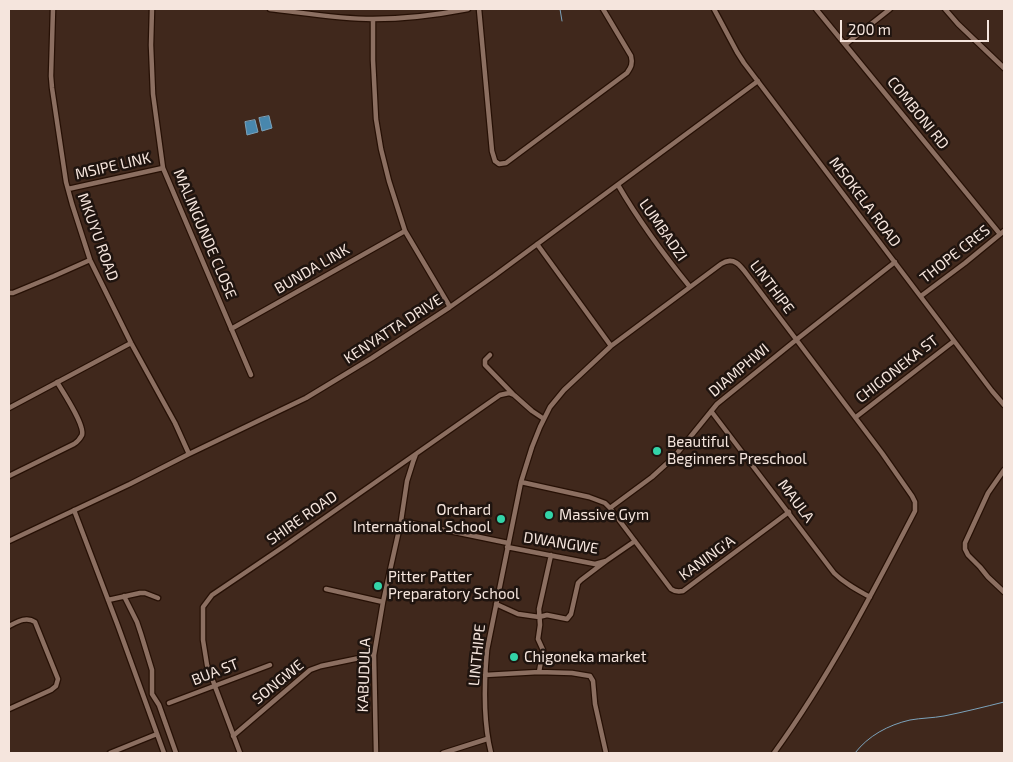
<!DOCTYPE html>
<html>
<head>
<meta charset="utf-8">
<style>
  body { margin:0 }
  #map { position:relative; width:1013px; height:762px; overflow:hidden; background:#40281c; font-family:"Exo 2",sans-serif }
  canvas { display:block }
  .frame { position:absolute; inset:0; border:10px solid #f5e5dd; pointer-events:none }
  .scale { position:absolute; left:840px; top:20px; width:149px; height:22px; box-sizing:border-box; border:2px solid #f5e5dd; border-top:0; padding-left:6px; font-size:15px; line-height:18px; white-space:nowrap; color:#f5e5dd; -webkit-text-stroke:4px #1f140f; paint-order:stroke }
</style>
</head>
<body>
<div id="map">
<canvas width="1013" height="762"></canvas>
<div class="frame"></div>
<div class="scale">200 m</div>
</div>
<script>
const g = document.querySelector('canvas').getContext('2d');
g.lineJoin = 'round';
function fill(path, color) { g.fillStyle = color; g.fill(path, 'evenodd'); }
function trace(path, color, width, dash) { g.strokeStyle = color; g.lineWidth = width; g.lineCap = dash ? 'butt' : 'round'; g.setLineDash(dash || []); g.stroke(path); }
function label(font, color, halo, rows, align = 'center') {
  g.font = font + ' "Exo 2",sans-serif'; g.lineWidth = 5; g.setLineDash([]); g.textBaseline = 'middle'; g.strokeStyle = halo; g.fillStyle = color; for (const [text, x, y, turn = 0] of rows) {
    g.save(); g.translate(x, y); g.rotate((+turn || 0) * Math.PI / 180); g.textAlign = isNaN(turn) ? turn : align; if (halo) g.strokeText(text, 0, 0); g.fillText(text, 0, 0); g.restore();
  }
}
const water = new Path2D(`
  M269,116l3,12 -10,3 -3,-13z
  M255,120l3,12 -11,3 -2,-13z`);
fill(water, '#4887ad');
trace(water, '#7ca3bb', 1);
trace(new Path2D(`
  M560,9l2,12
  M855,753c13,-17 33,-28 55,-33 11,-2 23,-2 34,-4 20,-4 40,-9 60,-14`), '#7ca3bb', 1);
const minor = new Path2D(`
  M53,9l-2,67 1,12 14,94 6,22 18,56 41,83 44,80 14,31
  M152,9l-1,36 2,49 10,74 88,207
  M270,9c34,4 69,10 103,10 32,0 64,-4 95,-10
  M479,9l13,142 3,10 4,3 7,-1 121,-90c4,-6 6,-9 4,-17l-28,-47
  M714,9l23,43 7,11 248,328 12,14
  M816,9l184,225
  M945,9l13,15 46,44
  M373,19v41l3,59 5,30 8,32 16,50 45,76
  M846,44l44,-35
  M618,185c21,36 46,70 72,102
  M68,189l95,-21
  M537,244l74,102
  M9,293h4l41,-17 36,-16
  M921,296l44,-33 39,-32
  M231,329l174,-98
  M490,355l-5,5v5l28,29
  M9,408l122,-65
  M711,411l123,162c10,10 23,17 36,24
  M856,417l98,-76
  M1004,470l-16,23 -23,50v6l3,6 12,12 8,10 16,15
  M9,476l65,-32c3,-2 6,-5 8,-9 3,-10 -19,-43 -25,-53
  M521,482l68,15 16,6 5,5 61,81c4,3 7,3 12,2l106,-79
  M610,508l42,-31 22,-20 43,-53 79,-64 99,-78
  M74,510l44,116 46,127
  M401,521l107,22
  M9,541l121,-57 59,-30 117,-56 66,-40 78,-51 44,-31 264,-195
  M507,547l88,17 11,-3 29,-20
  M326,589l57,13
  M124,596l13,26 4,12 11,36v24l7,11 17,48
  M108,600l32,-7h5l13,5
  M496,604l22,10 21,3 8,-2 20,4 4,-5 7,-31 3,-3 25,-19
  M9,626c8,-4 17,-10 26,-4l23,57 -2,7 -5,4 -42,19
  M539,672l4,-22 -5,-11 2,-14 -1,-16 12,-54
  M485,675l54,-3 33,1 18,3 3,5 2,23 11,49
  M169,703l101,-38
  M233,736l77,-66 11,-4 53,-11
  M110,753l47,-19
  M240,753l-33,-88 -4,-25v-33l9,-12 71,-48 217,-152 9,-2 5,2 18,16 12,8
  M376,753l-2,-98 9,-53 18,-81 6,-40 6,-19 3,-8
  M443,753l44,-14
  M491,753c-8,-32 -7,-70 -4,-103l34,-168 11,-35 8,-20 10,-20 14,-17 47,-44 110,-82c15,-10 22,6 31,17l130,172 30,43 3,6v9c-43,83 -86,166 -141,242`);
trace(minor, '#261005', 7);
trace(minor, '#8c6f61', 4.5);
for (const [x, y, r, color] of [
  [657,451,5,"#33d4a8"],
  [549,515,5,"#33d4a8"],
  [501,519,5,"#33d4a8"],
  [378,586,5,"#33d4a8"],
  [514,657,5,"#33d4a8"]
]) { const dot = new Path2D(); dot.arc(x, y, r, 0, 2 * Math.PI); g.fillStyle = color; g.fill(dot); trace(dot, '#1f140f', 2); }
label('15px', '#f5e5dd', '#1f140f', [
  ["COMBONI RD",918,113,51],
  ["MSIPE LINK",113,166,-13],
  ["MSOKELA ROAD",865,202,53],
  ["LUMBADZI",663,230,55],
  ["MALINGUNDE CLOSE",205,234,67],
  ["MKUYU ROAD",98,237,70],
  ["THOPE CRES",955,254,-38],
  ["BUNDA LINK",312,269,-30],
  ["LINTHIPE",772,287,53],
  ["KENYATTA DRIVE",393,329,-33],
  ["CHIGONEKA ST",897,369,-38],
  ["DIAMPHWI",739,370,-40],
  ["MAULA",796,501,53],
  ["SHIRE ROAD",302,518,-35],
  ["DWANGWE",561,543,9],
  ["KANING'A",707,558,-36],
  ["LINTHIPE",477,655,-84],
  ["BUA ST",215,672,-21],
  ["KABUDULA",364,675,-88],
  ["SONGWE",278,682,-39]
]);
label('15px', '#f5e5dd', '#1f140f', [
  ["Beautiful",667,442],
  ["Beginners Preschool",667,459],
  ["Orchard",491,510,"right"],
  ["International School",491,527,"right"],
  ["Massive Gym",559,515],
  ["Pitter Patter",388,577],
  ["Preparatory School",388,594],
  ["Chigoneka market",524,657]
], 'left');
</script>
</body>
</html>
